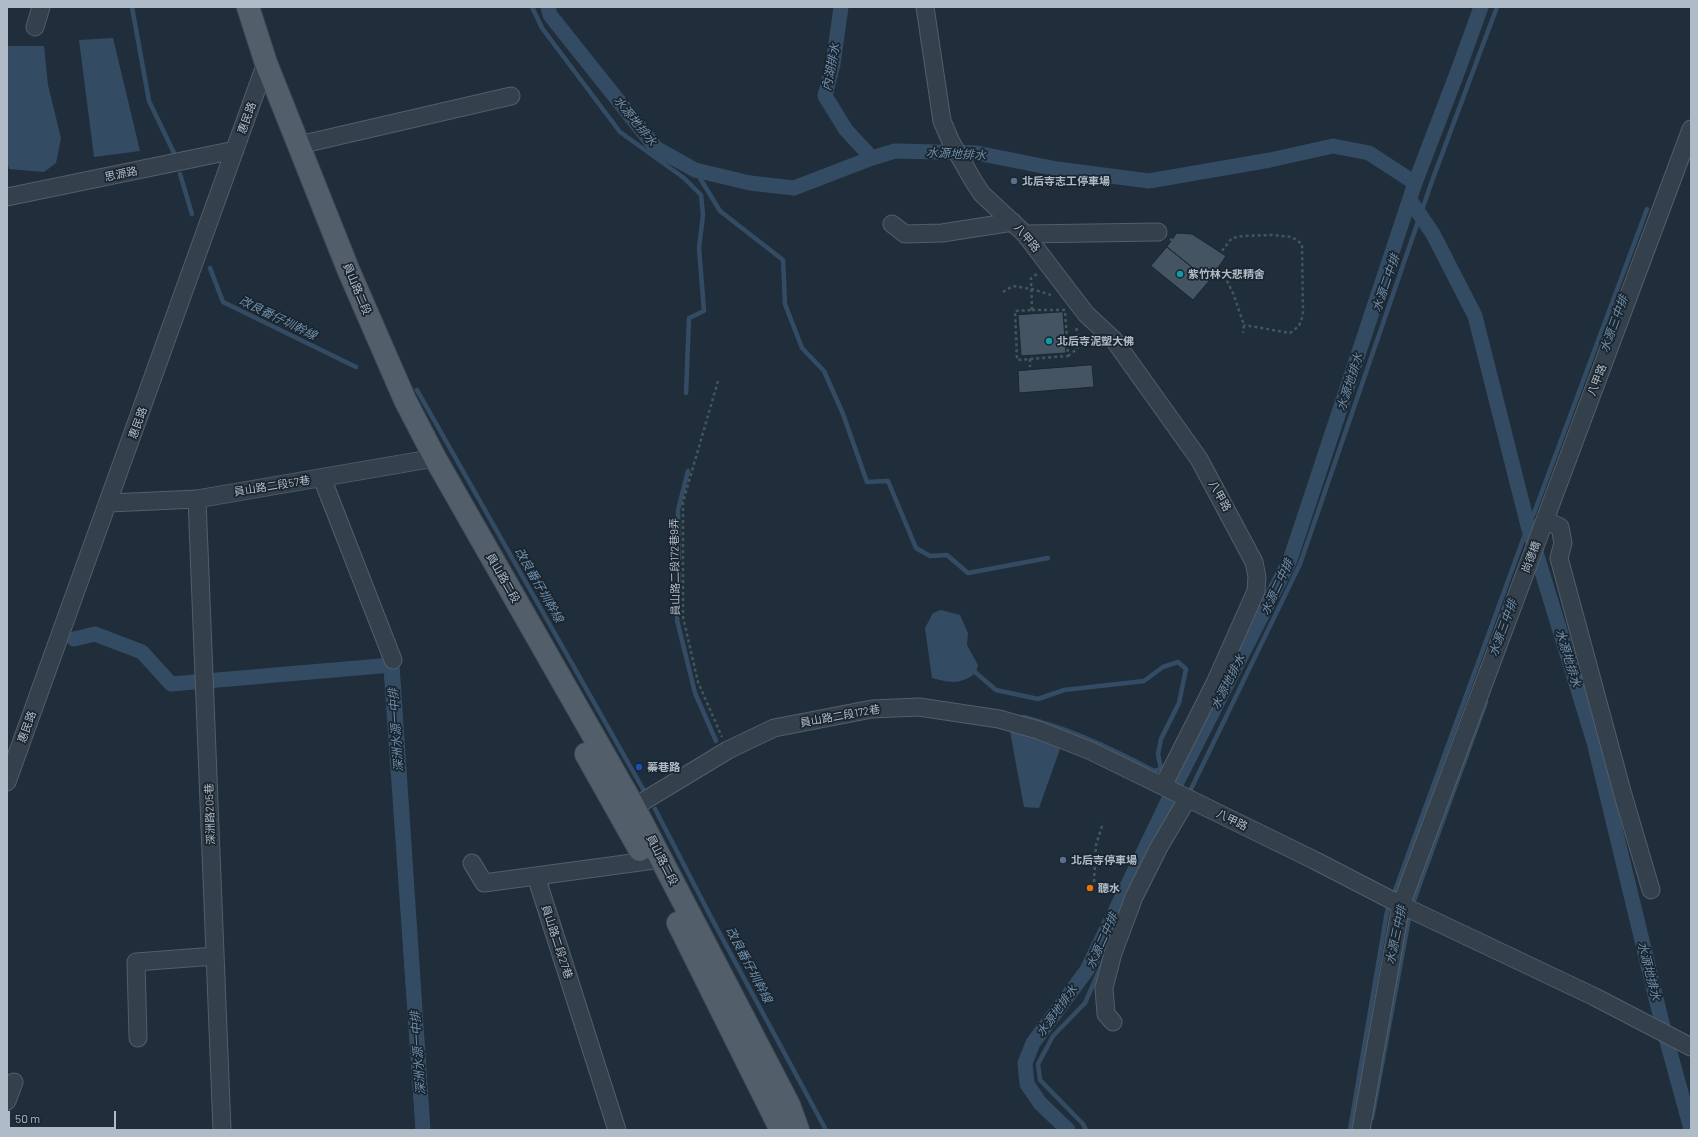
<!DOCTYPE html>
<html>
<head>
<meta charset="utf-8">
<style>
  body { margin:0 }
  #map { position:relative; width:1698px; height:1137px; overflow:hidden; background:#202e3b; font-family:Barlow,sans-serif }
  canvas { display:block }
  .frame { position:absolute; inset:0; border:8px solid #afbbc7; pointer-events:none }
  .scale { position:absolute; left:8px; top:1111px; width:108px; height:18px; box-sizing:border-box; border:2px solid #afbbc7; border-top:0; padding-left:5px; font-size:12px; line-height:14px; white-space:nowrap; color:#afbbc7; -webkit-text-stroke:3px #1a252f; paint-order:stroke }
</style>
</head>
<body>
<div id="map">
<canvas width="1698" height="1137"></canvas>
<div class="frame"></div>
<div class="scale">50 m</div>
</div>
<script>
const g = document.querySelector('canvas').getContext('2d');
g.lineJoin = 'round';
function fill(path, color) { g.fillStyle = color; g.fill(path, 'evenodd'); }
function trace(path, color, width, dash) { g.strokeStyle = color; g.lineWidth = width; g.lineCap = dash ? 'butt' : 'round'; g.setLineDash(dash || []); g.stroke(path); }
function label(font, color, halo, rows, align = 'center') {
  g.font = font + ' Barlow,"Noto Sans TC",sans-serif'; g.lineWidth = 3.5; g.setLineDash([]); g.textBaseline = 'middle'; g.strokeStyle = halo; g.fillStyle = color; for (const [text, x, y, turn = 0] of rows) {
    g.save(); g.translate(x, y); g.rotate((+turn || 0) * Math.PI / 180); g.textAlign = isNaN(turn) ? turn : align; if (halo) g.strokeText(text, 0, 0); g.fillText(text, 0, 0); g.restore();
  }
}
fill(new Path2D(`
  M113,38l27,113 -46,6 -15,-117z
  M7,46h37l4,39 13,53 -5,25 -12,9 -35,-3 -2,-8z
  M941,610l19,5 8,18 -1,12 11,20 -2,8c-17,12 -25,10 -44,5l-7,-50 8,-15z
  M1009,726l38,14 13,9 -21,59 -15,-1z`), '#334c63');
trace(new Path2D(`
  M132,7l17,94 25,52
  M532,7l10,21 78,104 64,46 17,17 2,20 -4,33 5,63 -15,7 -3,75
  M695,170l25,41 63,49 2,44 17,44 22,23 19,43 24,68 21,-1 28,67 14,8 17,-1 21,18 80,-15
  M180,174l12,40
  M210,268l13,34 133,65
  M417,390l226,399
  M688,471l-10,39 1,85 -2,25 18,73 21,48
  M386,672l32,458
  M976,673l20,17 42,9 26,-9 80,-9 19,-14 15,-5 8,7 -7,34 -18,36 -3,15 3,15 -7,2c-41,-22 -85,-43 -131,-54
  M1178,779v1
  M1186,795l6,-8 108,-223 132,-383 65,-174
  M655,809l58,112 113,209
  M1393,896l135,-370 6,-13 113,-304
  M1412,906l74,-204
  M1372,1118l38,-205
  M1086,1130l-3,-6 -43,-44 -2,-16 15,-28 32,-33 18,-41
  M1350,1130l37,-218 3,-9`), '#334c63', 4.5);
trace(new Path2D(`
  M548,7l2,8 106,133 39,22 55,13 44,5 78,-30 23,-7 82,2 80,16 92,12 121,-21 63,-14 36,7 46,30 -125,377 -112,220 -91,190 -54,73 -8,20 2,21 13,19 28,27
  M841,7l-8,57 -8,32 21,34 26,28
  M1415,183l44,-115 22,-61
  M1410,200l23,34 42,82 53,210 66,216 68,281 29,106
  M74,639l21,-5 47,18 29,32 221,-19 31,465`), '#334c63', 15);
const building = new Path2D(`
  M1177,233l15,1 34,22 -17,25 -42,-34z
  M1167,247l42,34 -16,19 -42,-34z
  M1063,312l3,41 -45,3 -3,-41z
  M1092,365l2,22 -75,6 -1,-22z`);
fill(building, '#445462');
trace(building, '#1c2732', 1);
const minor = new Path2D(`
  M925,7l17,114 9,21 23,40 8,12 43,40 61,80 28,26 85,119 55,103 3,15 -1,14 -41,92 -52,103
  M35,27l6,-20
  M299,145l212,-49
  M7,197l228,-47
  M892,224l13,10 37,-1 71,-11
  M1025,234l133,-2
  M322,478l71,182
  M197,499l25,631
  M109,503l88,-4 238,-41
  M1545,520l15,7 3,16 -4,15 64,237 28,95
  M7,782l259,-719
  M624,813l104,-63 46,-22 98,-19 47,-2 80,12 39,11 53,21 223,109 87,45 194,92 96,50
  M472,863l12,20 52,-7
  M1113,1022l-7,-8 -2,-26 9,-35 21,-56 25,-50 29,-49
  M138,1038l-2,-76 79,-6
  M7,1101l7,-19
  M617,1130l-81,-254 126,-17
  M1361,1130l40,-225 290,-776`);
const major = new Path2D(`
  M248,7l18,56 82,206 57,131 30,58 199,349 155,298 9,25
  M586,754l54,96
  M678,923l103,207`);
trace(minor, '#525e69', 19);
trace(major, '#3e4954', 24);
trace(new Path2D(`
  M1170,239l52,32 11,22 11,32 -1,8
  M1211,265l21,-27 11,-2 29,-1 20,2 10,7 1,71 -4,11 -9,7 -46,-8
  M1003,292l10,-6 19,3 19,6
  M1032,310h33l3,46 -51,4 -2,-49z
  M1032,310l-1,-32 6,-4
  M1068,356l9,-7 2,-6 -3,-17
  M1030,359v8
  M718,381l-35,121v115l15,65 24,55
  M1094,882l2,-37 7,-22`), '#405858', 2.5, [3, 3]);
trace(minor, '#34404b', 17);
trace(major, '#525f6b', 22);
for (const [x, y, r, color] of [
  [1014,181,4,"#5c6f8a"],
  [1180,274,4,"#0f9aa8"],
  [1049,341,4,"#0f9aa8"],
  [639,767,4,"#1a4fb4"],
  [1063,860,4,"#5c6f8a"],
  [1090,888,4,"#e8710a"]
]) { const dot = new Path2D(); dot.arc(x, y, r, 0, 2 * Math.PI); g.fillStyle = color; g.fill(dot); trace(dot, '#1a252f', 1.5); }
label('11px', '#afbbc7', '#1a252f', [
  ["惠民路",247,118,-70],
  ["思源路",121,174,-12],
  ["八甲路",1027,238,50],
  ["員山路二段",357,289,67],
  ["八甲路",1597,380,-69],
  ["惠民路",138,423,-70],
  ["員山路二段57巷",272,486,-9],
  ["八甲路",1220,496,61],
  ["尚德橋",1531,557,-69],
  ["員山路二段172巷9弄",675,567,-91],
  ["員山路二段",503,578,60],
  ["員山路二段172巷",840,716,-10],
  ["惠民路",27,727,-70],
  ["深洲路205巷",210,814,-92],
  ["八甲路",1232,820,26],
  ["員山路二段",662,860,63],
  ["員山路二段27巷",557,942,72]
]);
label('bold 11px', '#afbbc7', '#1a252f', [
  ["北后寺志工停車場",1022,181],
  ["紫竹林大悲精舍",1188,274],
  ["北后寺泥塑大佛",1057,341],
  ["蓁巷路",647,767],
  ["北后寺停車場",1071,860],
  ["聽水",1098,888]
], 'left');
label('italic 12px', '#6e8fac', '#1a252f', [
  ["內湖排水",831,67,-79],
  ["水源地排水",635,121,51],
  ["水源地排水",956,154,3],
  ["水源二中排",1386,283,-71],
  ["改良番仔圳幹線",278,318,26],
  ["水源三中排",1614,324,-70],
  ["水源地排水",1350,382,-72],
  ["改良番仔圳幹線",539,585,60],
  ["水源二中排",1277,587,-65],
  ["水源三中排",1503,628,-70],
  ["水源地排水",1568,658,73],
  ["水源地排水",1228,682,-63],
  ["深洲水源一中排",396,730,-94],
  ["水源三中排",1396,935,-78],
  ["水源二中排",1102,941,-66],
  ["改良番仔圳幹線",749,965,62],
  ["水源地排水",1649,971,76],
  ["水源地排水",1057,1011,-54],
  ["深洲水源一中排",418,1053,-94]
]);
</script>
</body>
</html>
